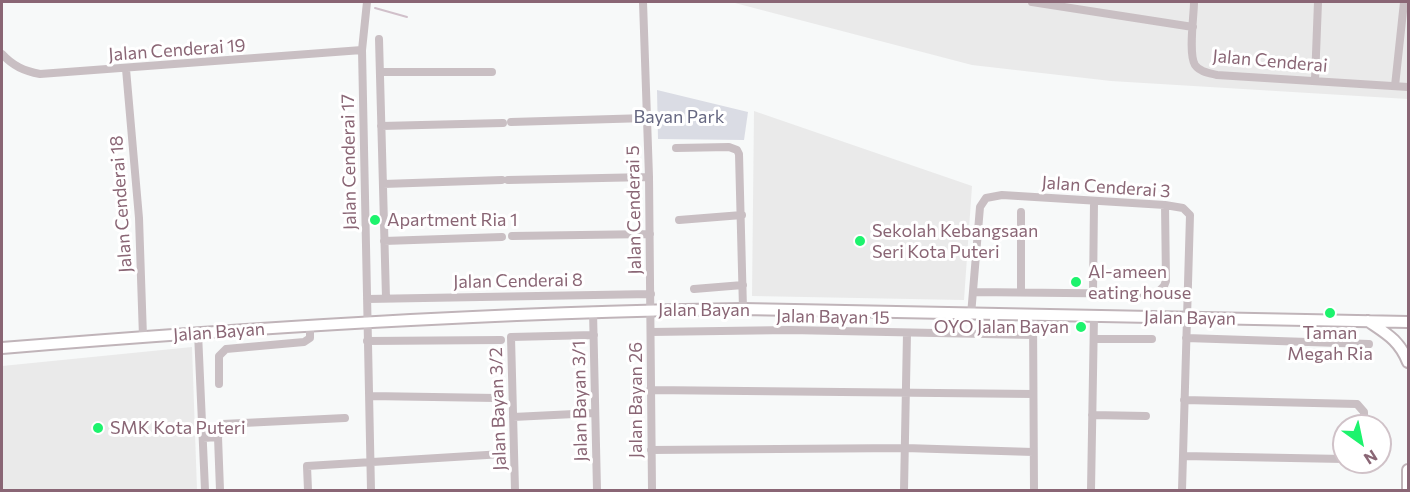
<!DOCTYPE html>
<html>
<head>
<meta charset="utf-8">
<style>
  body { margin:0 }
  #map { position:relative; width:1410px; height:492px; overflow:hidden; background:#f7f9f9; font-family:Commissioner,sans-serif }
  canvas { display:block }
  .frame { position:absolute; inset:0; border:3px solid #8a6675; pointer-events:none }
  .north { position:absolute; left:1332px; top:414px; width:60px; height:60px; box-sizing:border-box; background:#fff; border:2px solid #d0c2c8; border-radius:50%; rotate:147deg; font-size:16px; font-weight:700; line-height:24px; text-align:center; color:#8a6675 }
  .north::after { content:''; display:block; margin:auto; width:21px; height:27px; background:#1df36d; clip-path:polygon(50% 0,100% 100%,50% 72%,0 100%) }
</style>
</head>
<body>
<div id="map">
<canvas width="1410" height="492"></canvas>
<div class="frame"></div>
<div class="north">N</div>
</div>
<script>
const g = document.querySelector('canvas').getContext('2d');
g.lineJoin = 'round';
function fill(path, color) { g.fillStyle = color; g.fill(path, 'evenodd'); }
function trace(path, color, width, dash) { g.strokeStyle = color; g.lineWidth = width; g.lineCap = dash ? 'butt' : 'round'; g.setLineDash(dash || []); g.stroke(path); }
function label(font, color, halo, rows, align = 'center') {
  g.font = font + ' Commissioner,sans-serif'; g.lineWidth = 6; g.setLineDash([]); g.textBaseline = 'middle'; g.strokeStyle = halo; g.fillStyle = color; for (const [text, x, y, turn = 0] of rows) {
    g.save(); g.translate(x, y); g.rotate((+turn || 0) * Math.PI / 180); g.textAlign = isNaN(turn) ? turn : align; if (halo) g.strokeText(text, 0, 0); g.fillText(text, 0, 0); g.restore();
  }
}
fill(new Path2D(`
  M731,2h677v97l-297,-18 -139,-16z
  M754,111l218,75 -8,114 -212,-4z
  M192,347l5,143h-195v-124z`), '#eaeaea');
fill(new Path2D(`
  M657,90l91,22 -4,28 -86,-1z`), '#dadce4');
trace(new Path2D(`
  M375,8l32,9`), '#d1c0ca', 2);
const secondary = new Path2D(`
  M1368,321c19,13 31,19 40,41
  M2,348c246,-20 493,-36 741,-39l665,13
  M1408,490v-20`);
trace(secondary, '#c0b4b9', 14);
trace(new Path2D(`
  M367,2l-5,48 9,440
  M643,2l6,175 3,313
  M1032,2l161,25
  M1194,2c0,14 -6,52 1,63 5,7 14,8 22,10l191,12
  M379,39l7,259
  M2,54c11,12 22,17 38,20l322,-24
  M126,69l13,149 4,119
  M380,72h112
  M1315,80l3,-78
  M1395,86l9,-84
  M511,122l136,-4
  M381,126l122,-3
  M676,148l53,-1 8,3 2,4 4,155
  M508,180l141,-3
  M383,184l119,-4
  M1021,212v80
  M679,220l63,-5
  M512,236l138,-2
  M384,241l118,-4
  M694,289l49,-4
  M974,292l182,2 8,-8 2,-5 -1,-76
  M1093,293l1,-91
  M367,299l284,-5
  M593,311l4,179
  M971,315l9,-108 6,-9 16,-3 163,10 18,3 7,7 -8,275
  M1033,315l1,175
  M651,332l139,-2 243,5
  M198,333l7,157
  M1186,338l183,6
  M1094,339h58
  M367,341l134,-1
  M219,384v-28l7,-7 78,-7 6,-4v-12
  M650,390l383,4
  M370,396l126,2
  M1184,400l173,4 7,8v14
  M1092,415l54,1
  M513,417l82,-4
  M218,437l5,-13 122,-6
  M203,438l15,-1 2,53
  M651,450l254,-2 128,4
  M1183,456l161,3
  M308,490l-1,-24 196,-12
  M515,490l-4,-153 83,-2
  M904,490l3,-157
  M1091,490l3,-174`), '#c9bfc3', 8);
trace(secondary, '#fff', 10);
for (const [x, y, r, color] of [
  [375,220,6,"#1df36d"],
  [860,241,6,"#1df36d"],
  [1076,282,6,"#1df36d"],
  [1330,313,6,"#1df36d"],
  [1081,327,6,"#1df36d"],
  [98,428,6,"#1df36d"]
]) { const dot = new Path2D(); dot.arc(x, y, r, 0, 2 * Math.PI); g.fillStyle = color; g.fill(dot); trace(dot, '#fff', 2); }
label('18px', '#8a6675', '#fff', [
  ["Jalan Cenderai 19",177,50,-4],
  ["Jalan Cenderai",1270,61,5],
  ["Jalan Cenderai 17",349,162,-91],
  ["Jalan Cenderai 3",1106,187,4],
  ["Jalan Cenderai 18",121,204,-94],
  ["Jalan Cenderai 5",634,210,-91],
  ["Jalan Cenderai 8",518,281,-1],
  ["Jalan Bayan",704,310],
  ["Jalan Bayan 15",833,317,1],
  ["Jalan Bayan",1190,318,1],
  ["Jalan Bayan",219,332,-4],
  ["Jalan Bayan 26",636,400,-90],
  ["Jalan Bayan 3/1",580,401,-91],
  ["Jalan Bayan 3/2",498,409,-92]
]);
label('18px', '#656781', '#fff', [
  ["Bayan Park",679,117]
]);
label('18px', '#8a6675', '#fff', [
  ["Apartment Ria 1",387,220],
  ["Sekolah Kebangsaan",872,231],
  ["Seri Kota Puteri",872,252],
  ["Al-ameen",1088,272],
  ["eating house",1088,293],
  ["OYO Jalan Bayan",1069,327,"right"],
  ["Taman",1330,333,"center"],
  ["Megah Ria",1330,354,"center"],
  ["SMK Kota Puteri",110,428]
], 'left');
</script>
</body>
</html>
